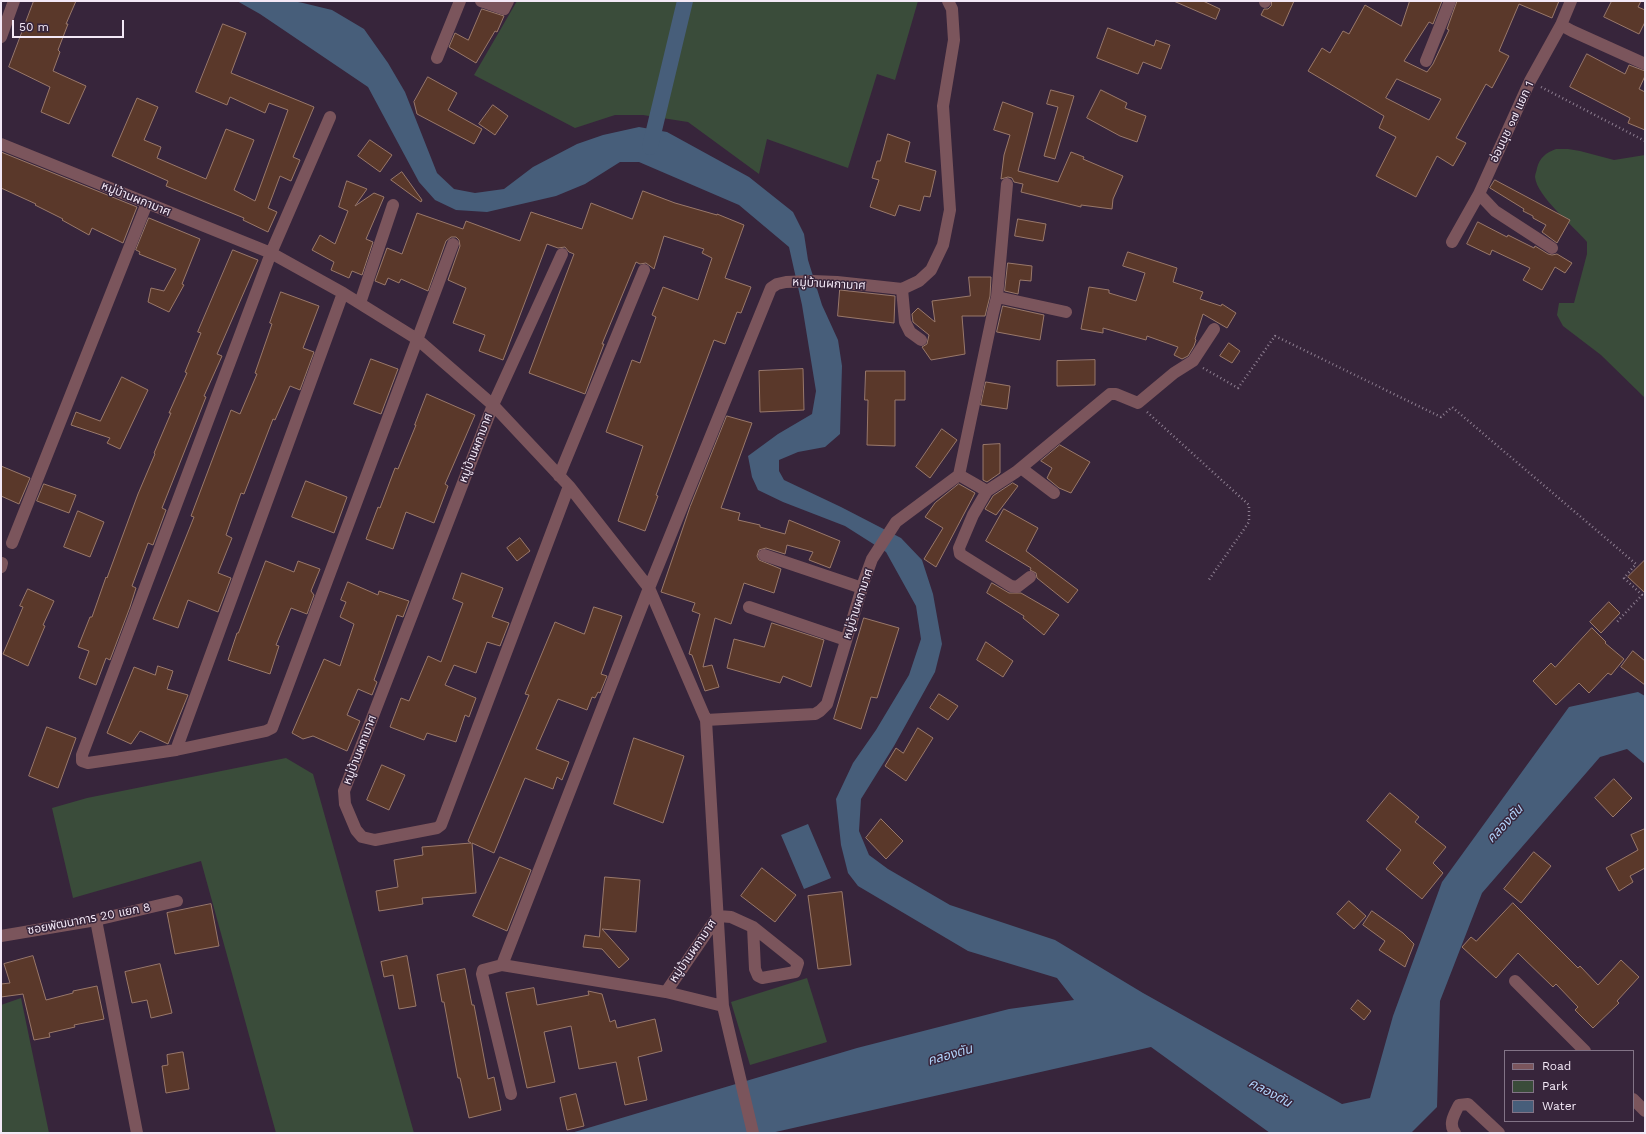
<!DOCTYPE html>
<html>
<head>
<meta charset="utf-8">
<style>
  body { margin:0 }
  #map { position:relative; width:1646px; height:1134px; overflow:hidden; background:#37253b; font-family:"Work Sans",sans-serif }
  canvas { display:block }
  .frame { position:absolute; inset:0; border:2px solid #f3e8f6; pointer-events:none }
  .legend { position:absolute; left:1504px; top:1050px; width:130px; height:72px; box-sizing:border-box; background:#37253b; border:1px solid #827386; margin:0; padding:5px 7px; list-style:none; font-size:12px; color:#f3e8f6 }
  .legend li { display:flex; align-items:center; gap:8px; height:20px }
  .legend b { width:20px; border:1px solid #827386 }
  .scale { position:absolute; left:12px; top:20px; width:112px; height:18px; box-sizing:border-box; border:2px solid #f3e8f6; border-top:0; padding-left:5px; font-size:12px; line-height:14px; white-space:nowrap; color:#f3e8f6; -webkit-text-stroke:3px #37253b; paint-order:stroke }
</style>
</head>
<body>
<div id="map">
<canvas width="1646" height="1134"></canvas>
<div class="frame"></div>
<ul class="legend">
<li><b style="height:5px;background:#7b555c"></b>Road</li>
<li><b style="height:11px;background:#3a4c3a"></b>Park</li>
<li><b style="height:11px;background:#475e7a"></b>Water</li>
</ul>
<div class="scale">50 m</div>
</div>
<script>
const g = document.querySelector('canvas').getContext('2d');
g.lineJoin = 'round';
function fill(path, color) { g.fillStyle = color; g.fill(path, 'evenodd'); }
function trace(path, color, width, dash) { g.strokeStyle = color; g.lineWidth = width; g.lineCap = dash ? 'butt' : 'round'; g.setLineDash(dash || []); g.stroke(path); }
function label(font, color, halo, rows, align = 'center') {
  g.font = font + ' "Work Sans","Noto Sans Thai",sans-serif'; g.lineWidth = 3; g.setLineDash([]); g.textBaseline = 'middle'; g.strokeStyle = halo; g.fillStyle = color; for (const [text, x, y, turn = 0] of rows) {
    g.save(); g.translate(x, y); g.rotate((+turn || 0) * Math.PI / 180); g.textAlign = isNaN(turn) ? turn : align; if (halo) g.strokeText(text, 0, 0); g.fillText(text, 0, 0); g.restore();
  }
}
fill(new Path2D(`
  M517,1h401l-23,79 -18,-6 -29,94 -81,-29 -8,35 -71,-52 -45,-7h-28l-40,13 -101,-53z
  M1556,149h12l12,2 34,9 31,-5v243l-44,-43 -38,-29 -6,-11 2,-12h15l13,-49v-12c-13,-16 -50,-45 -52,-65 0,-3 2,-7 2,-9 3,-11 9,-15 19,-19z
  M286,758l27,16 101,359h-138l-75,-272 -128,37 -21,-90 35,-10z
  M807,978l20,64 -77,23 -19,-63z
  M21,998l28,135h-48v-128z`), '#3a4c3a');
fill(new Path2D(`
  M237,1h56l10,2 29,7 32,19 24,34 17,29 32,81 17,16 21,4 29,-4 29,-22 44,-23 26,-9 36,-8 28,5 82,45 44,35 11,22 4,26 14,45 16,35 4,26 -2,68 -15,13 -27,5 -19,8v11l5,9 57,27 60,31 21,22 11,34 9,50 -7,28 -41,74 -33,53 -2,32 10,24 19,14 62,36 105,35 88,53 199,111 28,-6 23,-82 49,-134 127,-175 69,-15 7,4v68l-18,-15 -27,8 -118,136 -42,108 -3,106 -26,26h-141l-119,-86 -380,86h-200l286,-85 152,-39 65,-9 -17,-22 -89,-27 -110,-65 -10,-13 -7,-28 -5,-46 17,-36 23,-33 33,-55 12,-36 -5,-33 -30,-54 -41,-26 -62,-24 -25,-12 -6,-13 -4,-21 30,-22 34,-20 4,-23 -14,-86 -13,-58 -50,-42 -100,-43h-19l-35,22 -29,12 -69,16 -31,-2 -21,-10 -16,-18 -51,-95 -108,-73z
  M808,824l23,54 -27,11 -23,-54z`), '#475e7a');
trace(new Path2D(`
  M650,147l35,-146`), '#475e7a', 16);
const building = new Path2D(`
  M34,1h42l-10,23h2l-10,26 2,2 -7,19 33,15 -17,38 -28,-12 9,-25 -41,-20z
  M1174,1h29l17,8 -4,10z
  M1272,1h22l-11,25 -22,-11 3,-6h4l3,-3z
  M1410,1h32l-9,23 -4,-2 -25,39 23,11 6,-8 16,-34 -2,-1 10,-28h102l-7,17 -33,-14 -20,47 10,5 -17,32 -6,-4 -30,54 10,5 -13,23 -16,-10 -21,41 -40,-21 20,-39 -17,-9 5,-12 -76,-45 14,-23 8,5 13,-22 6,3 16,-29 36,21zM1397,79l44,20 -12,21 -43,-22z
  M1612,1h29l-3,6 7,3v12l-6,12 -35,-17z
  M482,9l22,7 -7,16 -2,-1 -19,32 -27,-16 6,-14 13,7z
  M223,24l23,9 -15,40 83,34 -21,50 7,3 -9,21 -11,-5 -12,32 9,4 -9,20 -25,-12 1,-2 -78,-32 2,-5 -56,-25 25,-58 21,9 -14,33 17,7 -4,11 49,21 20,-50 28,11 -20,50 21,11 33,-91 -19,-7 -4,10 -35,-16 -3,8 -31,-13z
  M1108,28l46,18 2,-6 14,5 -9,24 -18,-7 -5,12 -41,-16z
  M1587,54l38,20 4,-9 16,6v5l-6,13 6,3v38l-17,-7 2,-5 -60,-31z
  M428,77l29,16 -9,17 34,19 -8,15 -57,-30 -3,-12z
  M1051,90l23,6 -19,63 -11,-3 14,-49 -11,-3z
  M1101,90l26,13 -2,5 21,8 -9,26 -17,-6 -33,-18z
  M1003,102l30,11 -15,58 40,11 13,-30 13,5 -1,2 40,17 -10,23 -1,10 -31,-4v2l-60,-15 2,-8 -9,-2 -2,-4 -4,-1 -7,2 3,-24 6,-20 -16,-5z
  M493,105l15,11 -13,19 -16,-11z
  M888,134l22,8 -5,20 31,9 -6,26 -6,-1 -4,15 -21,-6 -4,11 -25,-9 9,-27 -7,-2 5,-17h3z
  M370,140l22,15 -12,17 -22,-16z
  M1,152l136,55 -14,36 -31,-15 -3,7 -27,-15 1,-1 -28,-14 1,-1 -35,-16z
  M402,172l20,28 -1,2 -30,-22z
  M1495,180l75,40 -13,23 -15,-11 4,-7 -13,-7v-2l-10,-5 1,-2 -34,-21z
  M347,181l20,8 -12,17 19,-13 10,4 -18,42 7,3 -11,33 -10,-4 -3,7 -18,-8 3,-8 -22,-12 8,-15 15,9 13,-33 -9,-4z
  M643,191l32,12 42,12v-1l27,11 -19,53 26,9 -10,26 -4,-1 -12,32 -11,-4 -58,155 2,1 -13,35 -27,-10 25,-75 -37,-14 26,-72 8,3 16,-46 -4,-2 11,-28 35,13 14,-42 -10,-5 2,-4 -40,-13 -10,33 -8,-6 -6,1 -4,-2 -34,82h2l-19,50 -56,-21 45,-119 -5,-2 -4,-5 -7,1 -11,-4 -44,116 -24,-9 6,-16 -32,-12 13,-35 -18,-8 12,-34 -1,-6 -3,-3h-5l-5,4 -18,50 -27,-12 -2,4 -11,-5 -3,7 -10,-4 12,-33 15,6 15,-41 46,16 3,-8 54,20 11,-29 51,17 9,-26 41,16z
  M149,218l51,21 -18,45 2,1 -15,27 -21,-10 3,-14 13,3 12,-22 -37,-15 1,-2 -4,-2z
  M1018,219l28,5 -3,17 -28,-5z
  M1478,222l29,15 1,-2 26,13 1,-2 13,8 4,1 5,-1 15,9 -7,10 -10,-6 -13,23 -19,-10 7,-12 -38,-18 -2,5 -23,-11z
  M233,250l25,10 -41,94 5,2 -18,40 2,1 -44,111 4,2 -13,35 -5,-2 -16,43 4,2 -6,19 -20,53 -4,-2 -10,27 -17,-7 10,-27 -11,-4 12,-30h2l14,-40 1,1 31,-84 17,-40 -1,-1 17,-40h-2l18,-40 -2,-1 16,-39 -3,-1z
  M1128,252l49,16 -4,14 30,10 -3,7 21,7 1,-2 14,9 -9,15 -24,-14 -8,25 1,1 -2,6 -6,10 -6,3 -8,-4 4,-8 -31,-11 -1,4 -43,-12v5l-22,-4 8,-42 20,3v3l27,8 9,-28 -22,-7z
  M1008,263l24,3 -1,15 -11,-1 -2,14 -13,-3z
  M969,277h22l-1,19 -5,20h-23l3,38 -34,6 -9,-13 5,-3 2,-9 -16,-13 -1,-8 6,-6 17,14 -3,-21 38,-5z
  M840,290l55,6 -1,27 -56,-7z
  M281,292l38,14 -16,42 11,4 -14,38 -10,-4 -15,34 -2,-1 -29,75 -3,-1 -15,42 6,3 -14,35 13,5 -13,34 -30,-12 -10,28 -25,-9 41,-102 -3,-1 40,-106 9,4 17,-40 -2,-1 17,-49 -2,-1z
  M1003,306l41,9 -4,25 -43,-8z
  M1229,343l11,8 -8,12 -12,-7z
  M371,359l27,10 -17,45 -27,-10z
  M1095,360v25l-38,1v-25z
  M803,369l1,41 -44,2 -1,-41z
  M866,371h39v29h-10v46l-28,-1 1,-45h-3z
  M122,377l26,13 -28,59 -13,-6 3,-5 -39,-13 5,-13 24,9z
  M986,382l24,4 -3,23 -26,-4z
  M427,394l48,21 -30,69 3,2 -14,37 -28,-11 -13,37 -27,-10 12,-32 2,1 15,-40 3,1 18,-44h-1z
  M727,416l25,7 -31,85 19,5 -2,7 22,5v2l25,7 4,-14 51,21 -10,27 -21,-8 4,-8 -26,-7 -2,9 -19,-6 -7,2 -2,6 2,4 22,9 -7,24 -30,-10 -13,41 -16,-6 -12,49 9,-2 7,22 -14,4 -13,-36 -3,-1 11,-40 -8,-3 3,-8 -34,-11 29,-85z
  M942,429l15,11 -27,38 -14,-11z
  M1000,444v29l-13,9 -4,-2v-35z
  M1060,445l30,17 -19,31 -12,-5 -12,-10 5,-10 -11,-7z
  M1,466l29,12 -11,26 -18,-8z
  M306,481l41,16 -13,36 -42,-16z
  M1013,483l5,3 -22,29 -11,-6 8,-13z
  M44,484l32,11 -7,18 -32,-12z
  M959,484l16,9 -39,74 -12,-8 19,-31 -18,-11 10,-14z
  M1004,509l34,19 -12,23 52,39 -10,13 -31,-25 -1,-5 -6,-3 1,-2 -45,-27z
  M78,511l26,11 -14,35 -26,-10z
  M520,538l10,13 -13,10 -10,-13z
  M1645,560v33l-17,-16z
  M266,561l28,11 4,-11 22,8 -9,22 3,4 -7,19 -16,-6 -15,37 3,1 -9,28 -42,-14 9,-27h1z
  M462,573l41,15 -11,29 17,6 -9,23 -13,-4 -11,31 -22,-8 -9,20 31,13 -7,19 -4,-2 -9,27 -29,-9 -3,7 -34,-13 11,-29 8,3 19,-45 13,6 22,-59 -10,-4z
  M348,582l30,13 1,-4 30,10 -6,16 -6,-2 -23,65 3,2 -5,13 -14,-6 -11,26 13,6 -13,30 -34,-15 -10,3 -11,-6 32,-74 16,7 14,-42 -14,-7 6,-15 -5,-2z
  M992,583l17,10h12l38,22 -15,20 -21,-17 1,-2 -37,-23z
  M28,589l26,12 -11,24 2,1 -17,40 -25,-12 20,-47 -3,-1z
  M1609,602l11,11 -19,20 -11,-11z
  M594,607l28,9 -21,58 6,2 -7,17 -2,-1 -3,6 -3,-1 -5,13 -29,-11 -22,50 33,13 -7,18 -5,-3 -4,12 -28,-11 -31,75 -22,-10 4,50 -54,5 1,6 -44,7 -3,-20 22,-4 -4,-27 29,-5 -1,-8 49,-4 -3,-2 61,-146 -4,-1 30,-72 29,12z
  M864,618l35,10 -22,70 -6,-1 -10,32 -27,-10z
  M772,623l52,17 -13,47 -28,-11 -3,7 -53,-15 7,-29 30,8z
  M1592,628l14,14 -1,1 19,16 -13,16 -3,-2 -19,20 -10,-10 -23,22 -23,-24 18,-18 4,4z
  M986,642l27,19 -10,16 -26,-17z
  M1633,651l12,10v24l-24,-18z
  M158,666l15,5 -6,18 21,6 -20,49 -28,-13 -9,13 -24,-11 27,-66 21,8z
  M939,694l19,12 -10,14 -18,-12z
  M47,727l29,11 -18,50 -29,-12z
  M918,728l15,10 -27,43 -21,-15 11,-18 7,5z
  M634,738l50,18 -21,67 -49,-19z
  M382,765l23,10 -16,35 -22,-10z
  M1614,779l18,19 -19,19 -18,-19z
  M1390,793l29,24 -4,5 31,25 -13,16 10,10 -21,26 -36,-30 15,-19 -34,-29z
  M881,819l22,22 -17,18 -20,-21z
  M1645,829v39l-15,8 3,6 -14,9 -13,-23 32,-18 -7,-15z
  M1534,852l17,14 -30,37 -17,-14z
  M500,857l31,13 -24,61 -34,-15z
  M762,868l34,27 -21,27 -34,-26z
  M605,877l35,3 -4,52 -34,-3 27,30 -10,9 -17,-19 -19,-2 2,-12 14,2z
  M842,892l9,73 -33,4 -10,-73z
  M1349,901l17,15 -12,13 -17,-15z
  M1513,903l65,65 2,-2 18,19 23,-25 18,17 -22,24 2,2 -26,25 -18,-18 3,-3 -22,-23 -3,3 -35,-34 -22,25 -34,-31 9,-10 5,4z
  M211,904l8,42 -44,8 -8,-41z
  M1372,911l31,22 11,11 -9,23 -26,-17 6,-9 -22,-16z
  M33,956l13,44 27,-7v-2l24,-5 7,33 -30,6 1,2 -26,6 1,4 -16,3 -11,-46 -22,3v-13l9,-1 -6,-19z
  M407,956l9,50 -17,3 -6,-34 -9,2 -3,-15z
  M160,964l12,49 -21,5 -4,-18 -15,3 -7,-31z
  M465,969l7,36h2l14,74 6,-2 7,33 -32,8 -9,-40h-2l-14,-76h-2l-5,-27z
  M534,988l3,17 52,-10 -1,-4 14,3 8,28 5,-2 2,8 38,-9 7,32 -24,6 9,43 -22,5 -9,-43 -37,7 -8,-43 -27,6 11,50 -28,6 -21,-95z
  M1358,1000l13,11 -7,9 -13,-11z
  M182,1052h1l6,37 -23,4 -4,-27 6,-1 -1,-10z
  M576,1094l8,32 -17,4 -7,-32z`);
fill(building, '#5a382a');
trace(building, '#99786a', 1);
trace(new Path2D(`
  M1541,87l104,54
  M1203,368l35,20 37,-52 166,81 11,-10 184,157 -12,14 18,17 -26,28
  M1147,412l102,93v17l-41,59`), '#8e7f91', 2.5, [1, 3]);
trace(new Path2D(`
  M481,1l23,8 4,-8
  M1265,2v-1
  M1561,25l11,6 73,33
  M1,37l13,-36
  M437,58l23,-57
  M1426,61l24,-60
  M330,117l-59,136 -189,502v6l6,2 88,-13 90,-19 6,-3 181,-484
  M1,144l270,109 72,40 74,46 76,66 76,81 80,102 57,132 17,286 30,127
  M1479,194l16,17 57,37
  M1452,242l27,-48 51,-113 31,-56 10,-24
  M562,254l-69,151 -149,386 1,13 11,26 6,7 13,3 62,-12 4,-3 128,-339
  M902,289l3,33 5,10 11,8
  M997,297l10,-113
  M360,303l33,-98
  M1021,468l33,25
  M959,475l28,16 29,-19 94,-78h6l22,9 36,-30 19,-12 21,-32
  M559,476l85,-206
  M987,491l-14,24 -14,33 1,6 51,32 6,1 13,-10
  M12,543l135,-340
  M764,555l98,33
  M1,567l1,-4
  M749,607l97,33
  M706,720l109,-6 5,-3 7,-7 37,-123 8,-22 24,-37 63,-47 34,-162 4,-16 69,15
  M176,750l167,-457
  M718,916l13,1 22,10 45,36 -3,9 -33,6 -4,-2 -3,-7 -2,-42
  M96,920l41,213
  M1,936l95,-16 81,-19
  M502,965l147,-377 122,-300 6,-4 9,-2 26,-1 25,1 65,7 17,-8 12,-11 12,-25 7,-35 -7,-104 11,-66 -2,-31 -4,-8
  M1515,981l70,70
  M666,992l57,14
  M511,1094l-29,-120 1,-4 19,-5 164,27 52,-76
  M1633,1099l12,12
  M1455,1133c-7,-9 -1,-18 4,-28l9,-1 31,29`), '#7b555c', 12);
label('12px', '#f3e8f6', '#37253b', [
  ["อ่อนนุช ๑๗ แยก 1",1512,122,-65],
  ["หมู่บ้านผกามาศ",136,199,22],
  ["หมู่บ้านผกามาศ",829,284,3],
  ["หมู่บ้านผกามาศ",476,448,-69],
  ["หมู่บ้านผกามาศ",858,604,-72],
  ["หมู่บ้านผกามาศ",360,750,-69],
  ["ซอยพัฒนาการ 20 แยก 8",89,919,-11],
  ["หมู่บ้านผกามาศ",693,951,-56]
]);
label('italic 13px', '#b1d3fb', '#37253b', [
  ["คลองตัน",1505,824,-47],
  ["คลองตัน",950,1055,-16],
  ["คลองตัน",1270,1093,28]
]);
</script>
</body>
</html>
